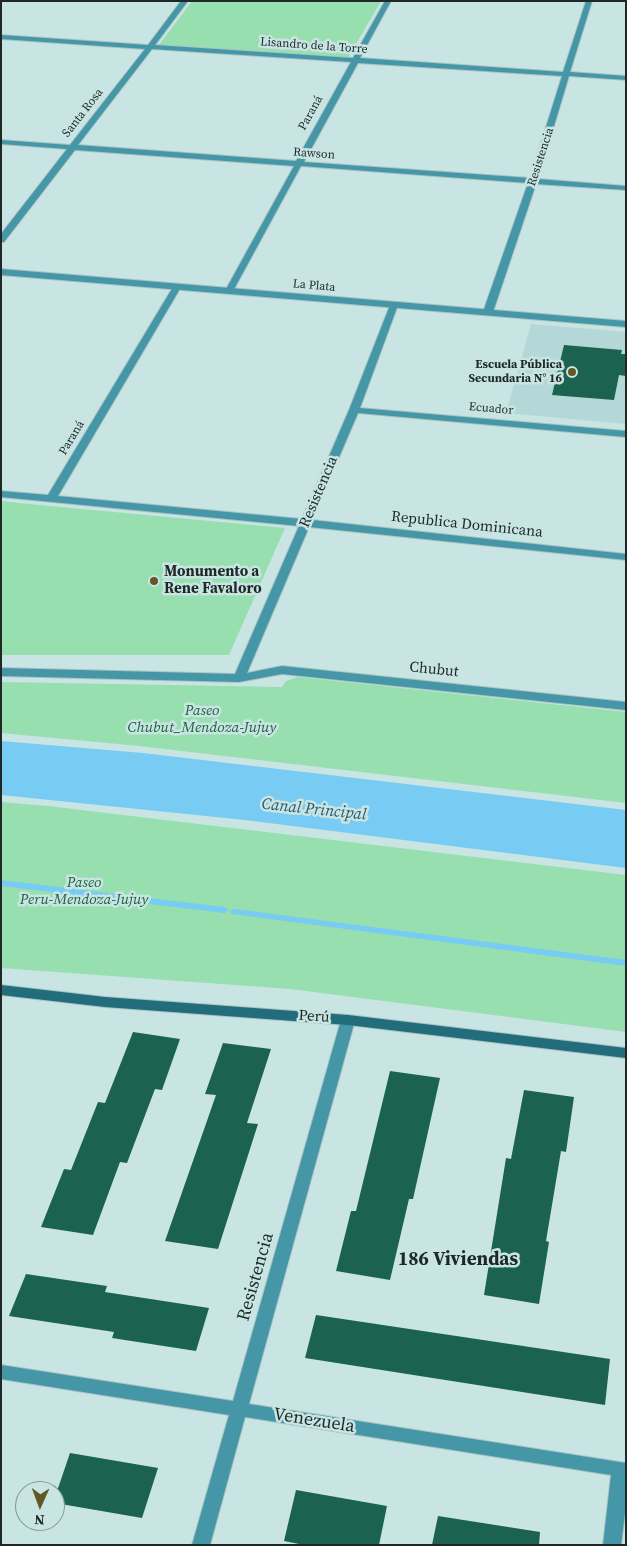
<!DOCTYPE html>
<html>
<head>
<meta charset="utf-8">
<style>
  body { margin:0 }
  #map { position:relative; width:627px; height:1546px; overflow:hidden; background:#c8e5e4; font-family:"Source Serif 4",serif }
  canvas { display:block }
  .frame { position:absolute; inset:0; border:2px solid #1d2827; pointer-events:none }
  .north { position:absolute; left:15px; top:1481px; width:50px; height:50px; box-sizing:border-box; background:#c8e5e4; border:1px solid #849998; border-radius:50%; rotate:182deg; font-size:14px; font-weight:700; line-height:20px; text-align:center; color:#1d2827 }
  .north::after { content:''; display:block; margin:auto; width:18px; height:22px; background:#625824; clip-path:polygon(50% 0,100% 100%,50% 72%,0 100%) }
</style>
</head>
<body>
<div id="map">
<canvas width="627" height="1546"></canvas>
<div class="frame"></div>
<div class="north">N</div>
</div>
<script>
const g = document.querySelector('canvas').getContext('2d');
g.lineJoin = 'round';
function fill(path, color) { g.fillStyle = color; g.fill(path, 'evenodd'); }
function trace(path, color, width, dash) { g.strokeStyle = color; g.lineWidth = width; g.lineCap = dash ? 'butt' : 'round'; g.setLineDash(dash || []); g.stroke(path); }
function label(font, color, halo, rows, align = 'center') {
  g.font = font + ' "Source Serif 4",serif'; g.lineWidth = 5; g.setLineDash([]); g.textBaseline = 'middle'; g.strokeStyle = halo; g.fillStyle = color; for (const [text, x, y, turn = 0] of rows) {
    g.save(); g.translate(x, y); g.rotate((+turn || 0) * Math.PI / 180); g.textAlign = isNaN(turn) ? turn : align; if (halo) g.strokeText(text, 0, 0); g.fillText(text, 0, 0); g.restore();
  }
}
fill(new Path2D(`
  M531,324l95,8v92l-120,-11z`), '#b3d8d7');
fill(new Path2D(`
  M192,1h189l-33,57 -189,-13z
  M1,501l28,3 256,24 -56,127h-228z
  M298,677l328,35v91l-487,-57 -138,-13v-51l281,5 4,-6z
  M1,802l47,4 578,69v157l-336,-43 -289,-21z`), '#98dfb0');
fill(new Path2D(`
  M1,741l142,12 483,57v58l-381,-48 -244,-25z`), '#78cbf3');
fill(new Path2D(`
  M1,880l223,27 5,3 -5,3 -223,-27z
  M235,909l391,51v6l-394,-52 -2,-2 2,-2z`), '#78cbf3');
fill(new Path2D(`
  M564,345l58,5 -1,4h5v22l-7,-1 -5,25 -62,-5z
  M133,1032l47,7 -18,51 -7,-1 -28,74 -7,-1 -27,73 -52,-8 23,-58 7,1 27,-68 7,1z
  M223,1043l48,6 -24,74 11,1 -40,125 -53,-8 51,-146 -11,-1z
  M390,1071l50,7 -27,121h-4l-19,81 -54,-9 15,-60h5z
  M524,1090l50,7 -8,55 -5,-1 -15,90 3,1 -10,62 -55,-9 22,-137 5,1z
  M26,1274l81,12 -2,6 104,16 -13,43 -84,-13 2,-6 -105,-16z
  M316,1315l294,44 -5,46 -300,-47z
  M70,1453l88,15 -16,50 -87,-15v-6z
  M296,1490l91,16 -8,39h-75l-20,-4z
  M438,1516l102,16 -1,13h-107z`), '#1b6251');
const minor = new Path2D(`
  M181,1h7l-33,44 198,13 32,-57h6l-31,57 203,14 23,-71h6l-22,71 56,4v4l-57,-4 -31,103 88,7v4l-90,-6 -43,128 -5,3 -5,-3 45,-129 -227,-17 -68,125 -4,3 -4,-3 69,-125 -219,-16 -71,92h-3v-8l66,-85 -66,-5v-4l69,5 75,-96 -144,-10v-4l147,10zM152,49l199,13 -55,99 -218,-16zM358,63l204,13 -32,102 -226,-16z
  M177,284l4,3 -123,209 244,23 47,-109 41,-105 1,-2h6l1,2 -38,103 266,23v6l-268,-24 -46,107 314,34v6l-317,-33 -62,146 35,-7 344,36v8l-344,-36 -43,8 -238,-6v-8l234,6 64,-148 -298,-29v-6l47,4 125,-208z
  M348,1015l5,2 2,3 -106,384 377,59v42l-5,40h-18l8,-70 -366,-58 -35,128h-18l37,-130 -228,-36v-14l232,36 108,-381 2,-3z`);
const tertiary = new Path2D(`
  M1,269l625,52v6l-625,-52z`);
const secondary = new Path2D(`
  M1,985l104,12 243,18 278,33v10l-278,-33 -243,-18 -104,-12z`);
trace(minor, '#a9c3c2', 2);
trace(tertiary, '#a9c3c2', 2);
trace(secondary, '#a9c3c2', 2);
fill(minor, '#4597a7');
fill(tertiary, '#4597a7');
fill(secondary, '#216d7b');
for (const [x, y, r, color] of [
  [572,372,5,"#625824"],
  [154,581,5,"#625824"]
]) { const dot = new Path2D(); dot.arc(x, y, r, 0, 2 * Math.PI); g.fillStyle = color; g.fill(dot); trace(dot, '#c8e5e4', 2); }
label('12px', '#1d2827', '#c8e5e4', [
  ["Lisandro de la Torre",314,46,4],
  ["Santa Rosa",83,113,-52],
  ["Paraná",311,113,-61],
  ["Rawson",314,154,4],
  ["Resistencia",541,157,-72],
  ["La Plata",314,286,5],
  ["Ecuador",491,409,5],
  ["Paraná",72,438,-59]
]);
label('bold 12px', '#1d2827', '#c8e5e4', [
  ["Escuela Pública",562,365],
  ["Secundaria N° 16",562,379]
], 'right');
label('15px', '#1d2827', '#c8e5e4', [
  ["Resistencia",319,492,-67],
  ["Republica Dominicana",467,525,6],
  ["Chubut",434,670,6],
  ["Perú",314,1017,4]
]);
label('bold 15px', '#1d2827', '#c8e5e4', [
  ["Monumento a",164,572],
  ["Rene Favaloro",164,589]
], 'left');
label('italic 15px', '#21643e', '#c8e5e4', [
  ["Paseo",202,711],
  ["Chubut_Mendoza-Jujuy",202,728],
  ["Paseo",84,883],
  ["Peru-Mendoza-Jujuy",84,900]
]);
label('italic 16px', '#2a586e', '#c8e5e4', [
  ["Canal Principal",314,810,6]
]);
label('18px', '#1d2827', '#c8e5e4', [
  ["Resistencia",256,1277,-74],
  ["Venezuela",314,1421,9]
]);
label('bold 19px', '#1d2827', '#c8e5e4', [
  ["186 Viviendas",458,1260]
]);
</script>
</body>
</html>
